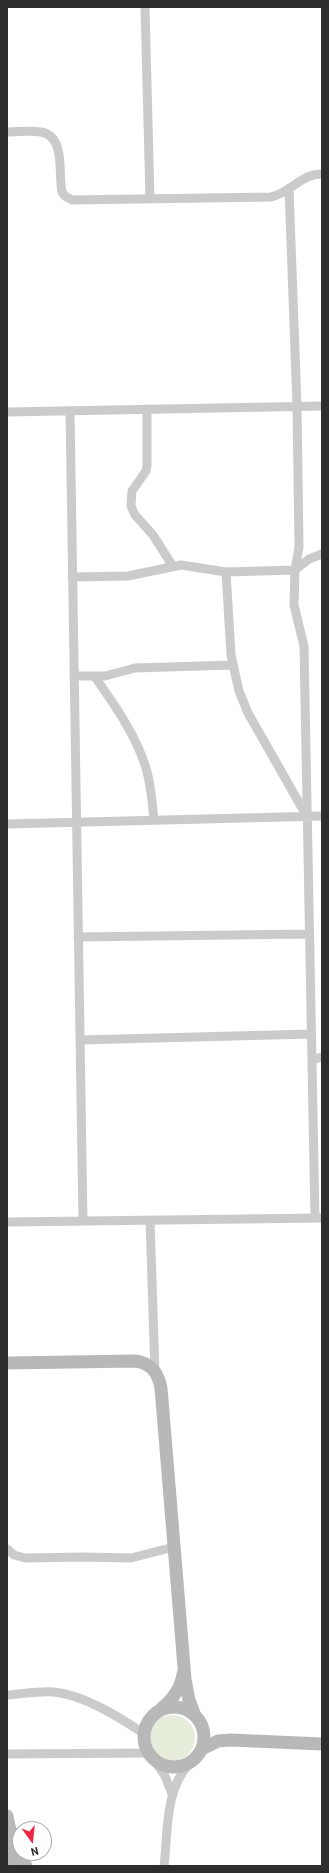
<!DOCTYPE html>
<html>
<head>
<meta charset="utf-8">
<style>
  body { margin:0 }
  #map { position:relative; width:329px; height:1873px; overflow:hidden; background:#fff; font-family:Barlow,sans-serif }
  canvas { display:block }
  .frame { position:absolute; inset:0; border:8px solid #2e2e2e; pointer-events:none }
  .north { position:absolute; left:12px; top:1821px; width:40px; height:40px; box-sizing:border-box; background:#fff; border:1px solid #ababab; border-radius:50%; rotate:165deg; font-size:11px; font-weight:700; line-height:16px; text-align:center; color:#2e2e2e }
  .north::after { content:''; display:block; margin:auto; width:14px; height:18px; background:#ef2643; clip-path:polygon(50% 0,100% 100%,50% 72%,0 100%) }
</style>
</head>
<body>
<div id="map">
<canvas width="329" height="1873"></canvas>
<div class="frame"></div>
<div class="north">N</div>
</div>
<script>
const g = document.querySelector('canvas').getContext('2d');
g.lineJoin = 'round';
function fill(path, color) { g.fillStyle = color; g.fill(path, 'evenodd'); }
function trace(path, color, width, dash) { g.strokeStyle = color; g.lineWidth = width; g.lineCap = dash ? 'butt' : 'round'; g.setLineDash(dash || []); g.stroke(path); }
fill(new Path2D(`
  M149 1738a23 23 0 1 1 46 0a23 23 0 1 1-46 0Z`), '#e6eddb');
trace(new Path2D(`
  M145,7l5,192
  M7,132c11,0 23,-2 34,0 25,4 17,42 21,60l3,4 7,4 199,-3c20,-4 29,-23 51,-23
  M289,188l8,218 2,141 -4,23 -1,35 10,41 11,572
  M147,409v56l-1,6 -14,20 -1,15 4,9 18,20 19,30
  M70,411l13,810
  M7,412l315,-6
  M226,572l5,83 8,36 9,22 58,102
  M72,577l56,-1 53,-11 45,7 69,-2 14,-11 13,-5
  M74,676h31l30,-8 98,-3
  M95,677c19,27 40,57 50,88 6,17 7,37 9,55
  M7,824l315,-8
  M78,937l231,-3
  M80,1040l231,-6
  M312,1060l10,-3
  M150,1220l5,152
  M7,1222l315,-4
  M7,1549l7,6 11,3 59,-1 47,1 43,-11
  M7,1695c15,-1 31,-4 47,-3 30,3 65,25 89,41
  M7,1754l141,-1
  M155,1761l10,15 7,18
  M164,1866c4,-34 1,-78 26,-103`), '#cbcbcb', 9);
trace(new Path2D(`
  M7,1363l128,-2c16,2 23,11 26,27l24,291 4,21 5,13
  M144 1737a30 30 0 1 1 60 0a30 30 0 1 1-60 0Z
  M161,1709c11,-9 20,-20 22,-35
  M202,1749l16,-8 13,-1 91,4
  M7,1816l3,14 10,23
  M7,1846l9,20
  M20,1853l6,13`), '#b8b8b8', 13);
</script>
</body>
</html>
